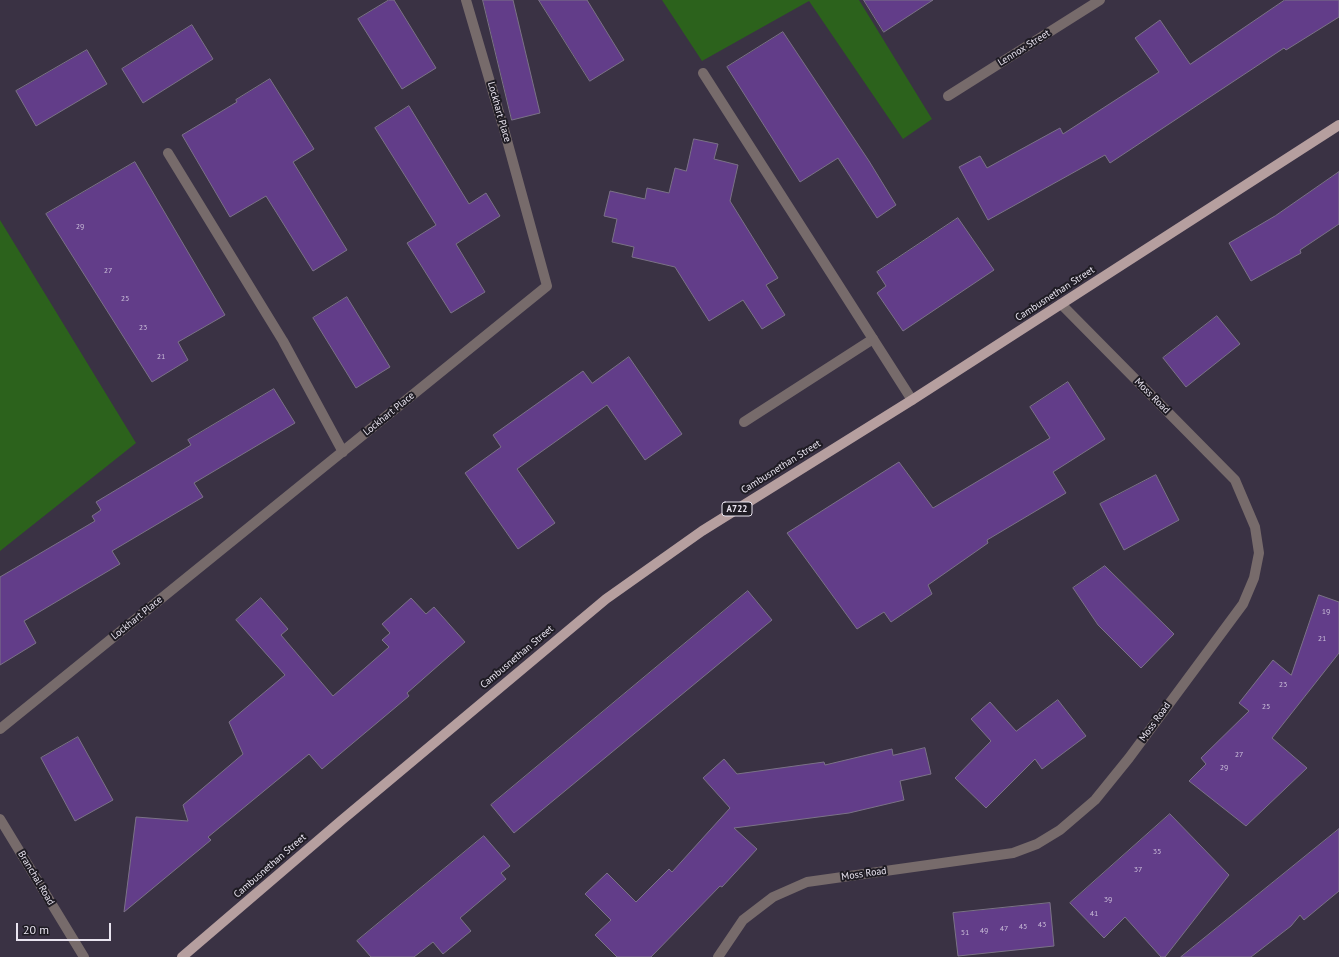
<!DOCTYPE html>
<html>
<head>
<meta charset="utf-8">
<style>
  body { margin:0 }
  #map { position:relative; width:1339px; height:957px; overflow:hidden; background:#3a3244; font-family:"PT Sans",sans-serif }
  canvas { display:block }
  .scale { position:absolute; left:16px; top:923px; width:95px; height:18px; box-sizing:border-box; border:2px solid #e9e4f0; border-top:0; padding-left:5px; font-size:12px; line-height:14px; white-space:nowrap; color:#e9e4f0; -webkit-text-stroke:3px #1f1c24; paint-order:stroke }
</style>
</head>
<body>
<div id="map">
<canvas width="1339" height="957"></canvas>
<div class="scale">20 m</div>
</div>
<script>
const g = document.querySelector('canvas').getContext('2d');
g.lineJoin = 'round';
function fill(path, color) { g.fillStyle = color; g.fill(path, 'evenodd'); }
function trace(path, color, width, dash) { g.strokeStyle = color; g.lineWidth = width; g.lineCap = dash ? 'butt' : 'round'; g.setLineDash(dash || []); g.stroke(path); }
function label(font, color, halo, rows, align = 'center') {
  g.font = font + ' "PT Sans",sans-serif'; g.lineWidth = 4; g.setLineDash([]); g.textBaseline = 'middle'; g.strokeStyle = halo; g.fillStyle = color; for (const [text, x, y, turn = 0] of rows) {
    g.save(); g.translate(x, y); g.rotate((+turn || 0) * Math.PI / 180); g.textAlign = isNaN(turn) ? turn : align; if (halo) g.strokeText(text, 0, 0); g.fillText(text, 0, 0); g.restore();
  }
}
fill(new Path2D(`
  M662,0h197l73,119 -29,20 -94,-138 -107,60z
  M0,220l136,223 -136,108z`), '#2c621c');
const building = new Path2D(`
  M389,0h5l42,68 -34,21 -44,-70z
  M483,0h30l27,113 -28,7z
  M539,0h48l37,60 -34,21z
  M864,0h69l-49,32z
  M1285,0h54v17l-53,33 -2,-2 -174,115 -5,-8 -117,65 -29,-53 21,-11 7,12 73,-40 3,6 96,-62 -24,-34 25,-18 30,44z
  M192,25l21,34 -70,44 -21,-34z
  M783,32l86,129 27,44 -19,13 -39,-60 -38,24 -73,-115z
  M87,50l20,34 -71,42 -20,-35z
  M270,79l44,70 -21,13 54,88 -34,21 -47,-75 -36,21 -48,-82 55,-33 -1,-2z
  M409,106l60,98 17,-11 14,23 -44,28 29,48 -34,21 -44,-70 29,-18 -61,-97z
  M694,139l24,5 -4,15 24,6 -8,36 48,77 -12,7 19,30 -23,14 -19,-29 -34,21 -34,-54 -43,-10 2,-10 -22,-5 5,-23 -13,-3 6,-25 35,8 2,-11 22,5 6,-25 11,3z
  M135,162l90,153 -47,27 10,18 -36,22 -106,-168z
  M1339,172v52l-39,26 1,3 -50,28 -22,-38 46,-27z
  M958,218l36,52 -91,61 -26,-38 9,-7 -9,-14z
  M347,297l43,70 -34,21 -43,-70z
  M1217,316l23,28 -54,43 -23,-29z
  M629,357l53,77 -37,26 -38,-55 -90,64 38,54 -37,26 -53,-76 36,-26 -8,-12 90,-64 9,12z
  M1068,382l37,57 -52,33 13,21 -79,47 1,3 -60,42 4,9 -41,28 -7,-10 -27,17 -70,-96 112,-71 34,46 117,-70 -20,-31z
  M274,389l21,34 -101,60 9,14 -91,54 8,13 -96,57 12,22 -36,22v-88l95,-56 -3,-5 9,-6 -5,-8 95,-57 -3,-5z
  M1156,475l23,45 -55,30 -24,-46z
  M1105,566l69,68 -33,34 -43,-43 -25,-37z
  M748,591l24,29 -258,213 -23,-28z
  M1319,595l20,7v51l-67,85 35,30 -61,58 -57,-45 17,-17 -5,-6 48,-47 -10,-8 34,-43 18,15z
  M261,598l27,31 -7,6 52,61 56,-49 -7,-7 8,-7 -8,-9 29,-26 15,16 8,-7 31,35 -58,51 2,3 -87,73 -13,-15 -101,83 3,3 -87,72 12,-95 52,4 -5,-16 60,-51 -14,-32 56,-47 -49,-55z
  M1058,700l28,36 -44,33 -7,-10 -49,49 -31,-30 36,-37 -20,-22 19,-17 26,29z
  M78,737l35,63 -38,21 -34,-63z
  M925,748l6,26 -31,7 4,19 -55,13 -115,15 23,21 -35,38 -2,-1 -69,71h-34l-22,-22 16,-15 -26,-26 22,-21 29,29 33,-33 3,3 58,-64 -27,-30 21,-19 13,15 87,-12 1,3 67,-16 1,6z
  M1170,814l59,61 -64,82h-4l-36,-40 -21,21 -34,-35z
  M1339,829v62l-35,29 -4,-5 -9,11 -40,31h-70z
  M484,836l26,30 -9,7 5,6 -46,39 11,13 -28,23 -10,-12 -19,15h-43l-14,-16z
  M1050,903l4,43 -96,10 -5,-43z`);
fill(building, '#623d89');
trace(building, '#7b7287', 1);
trace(new Path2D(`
  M744,422l129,-83`), '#776b6b', 10);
trace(new Path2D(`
  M703,73l209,327
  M948,96l152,-96
  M168,153l115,188 60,111
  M0,729l547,-443 -42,-153 -39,-133
  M0,819l84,138
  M718,957l25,-37 30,-23 34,-15 206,-29 24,-9 23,-14 35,-30 34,-42 114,-154 11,-26 5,-25 -4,-26 -20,-47 -174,-176`), '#776b6b', 10);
trace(new Path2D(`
  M182,957l160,-137 264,-221 96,-68 210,-131 427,-275`), '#b69f9f', 10);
label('8px', '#c7bad6', null, [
  ["29",80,227],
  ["27",108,271],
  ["25",125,299],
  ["23",143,328],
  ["21",161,357],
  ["19",1326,612],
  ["21",1322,639],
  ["23",1283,685],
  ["25",1266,707],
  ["27",1239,755],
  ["29",1224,768],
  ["35",1157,852],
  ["37",1138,870],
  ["39",1108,900],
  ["41",1094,914],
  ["43",1042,925],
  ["45",1023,927],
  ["47",1004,929],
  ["49",984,931],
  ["51",965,933]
]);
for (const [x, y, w] of [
  [737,509,30]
]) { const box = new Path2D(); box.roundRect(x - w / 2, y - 7, w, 14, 3); g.fillStyle = '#1f1c24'; g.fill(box); trace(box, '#e9e4f0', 1); }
label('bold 9px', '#e9e4f0', null, [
  ["A722",737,509]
]);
label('10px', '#e9e4f0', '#1f1c24', [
  ["Lennox Street",1024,48,-32],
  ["Lockhart Place",499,112,74],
  ["Cambusnethan Street",1055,294,-33],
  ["Moss Road",1152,396,45],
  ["Lockhart Place",389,414,-39],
  ["Cambusnethan Street",781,467,-32],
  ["Lockhart Place",137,618,-39],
  ["Cambusnethan Street",517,657,-40],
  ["Moss Road",1155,722,-54],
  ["Cambusnethan Street",270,866,-41],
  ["Moss Road",864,874,-8],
  ["Branchal Road",36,878,59]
]);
</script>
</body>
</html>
